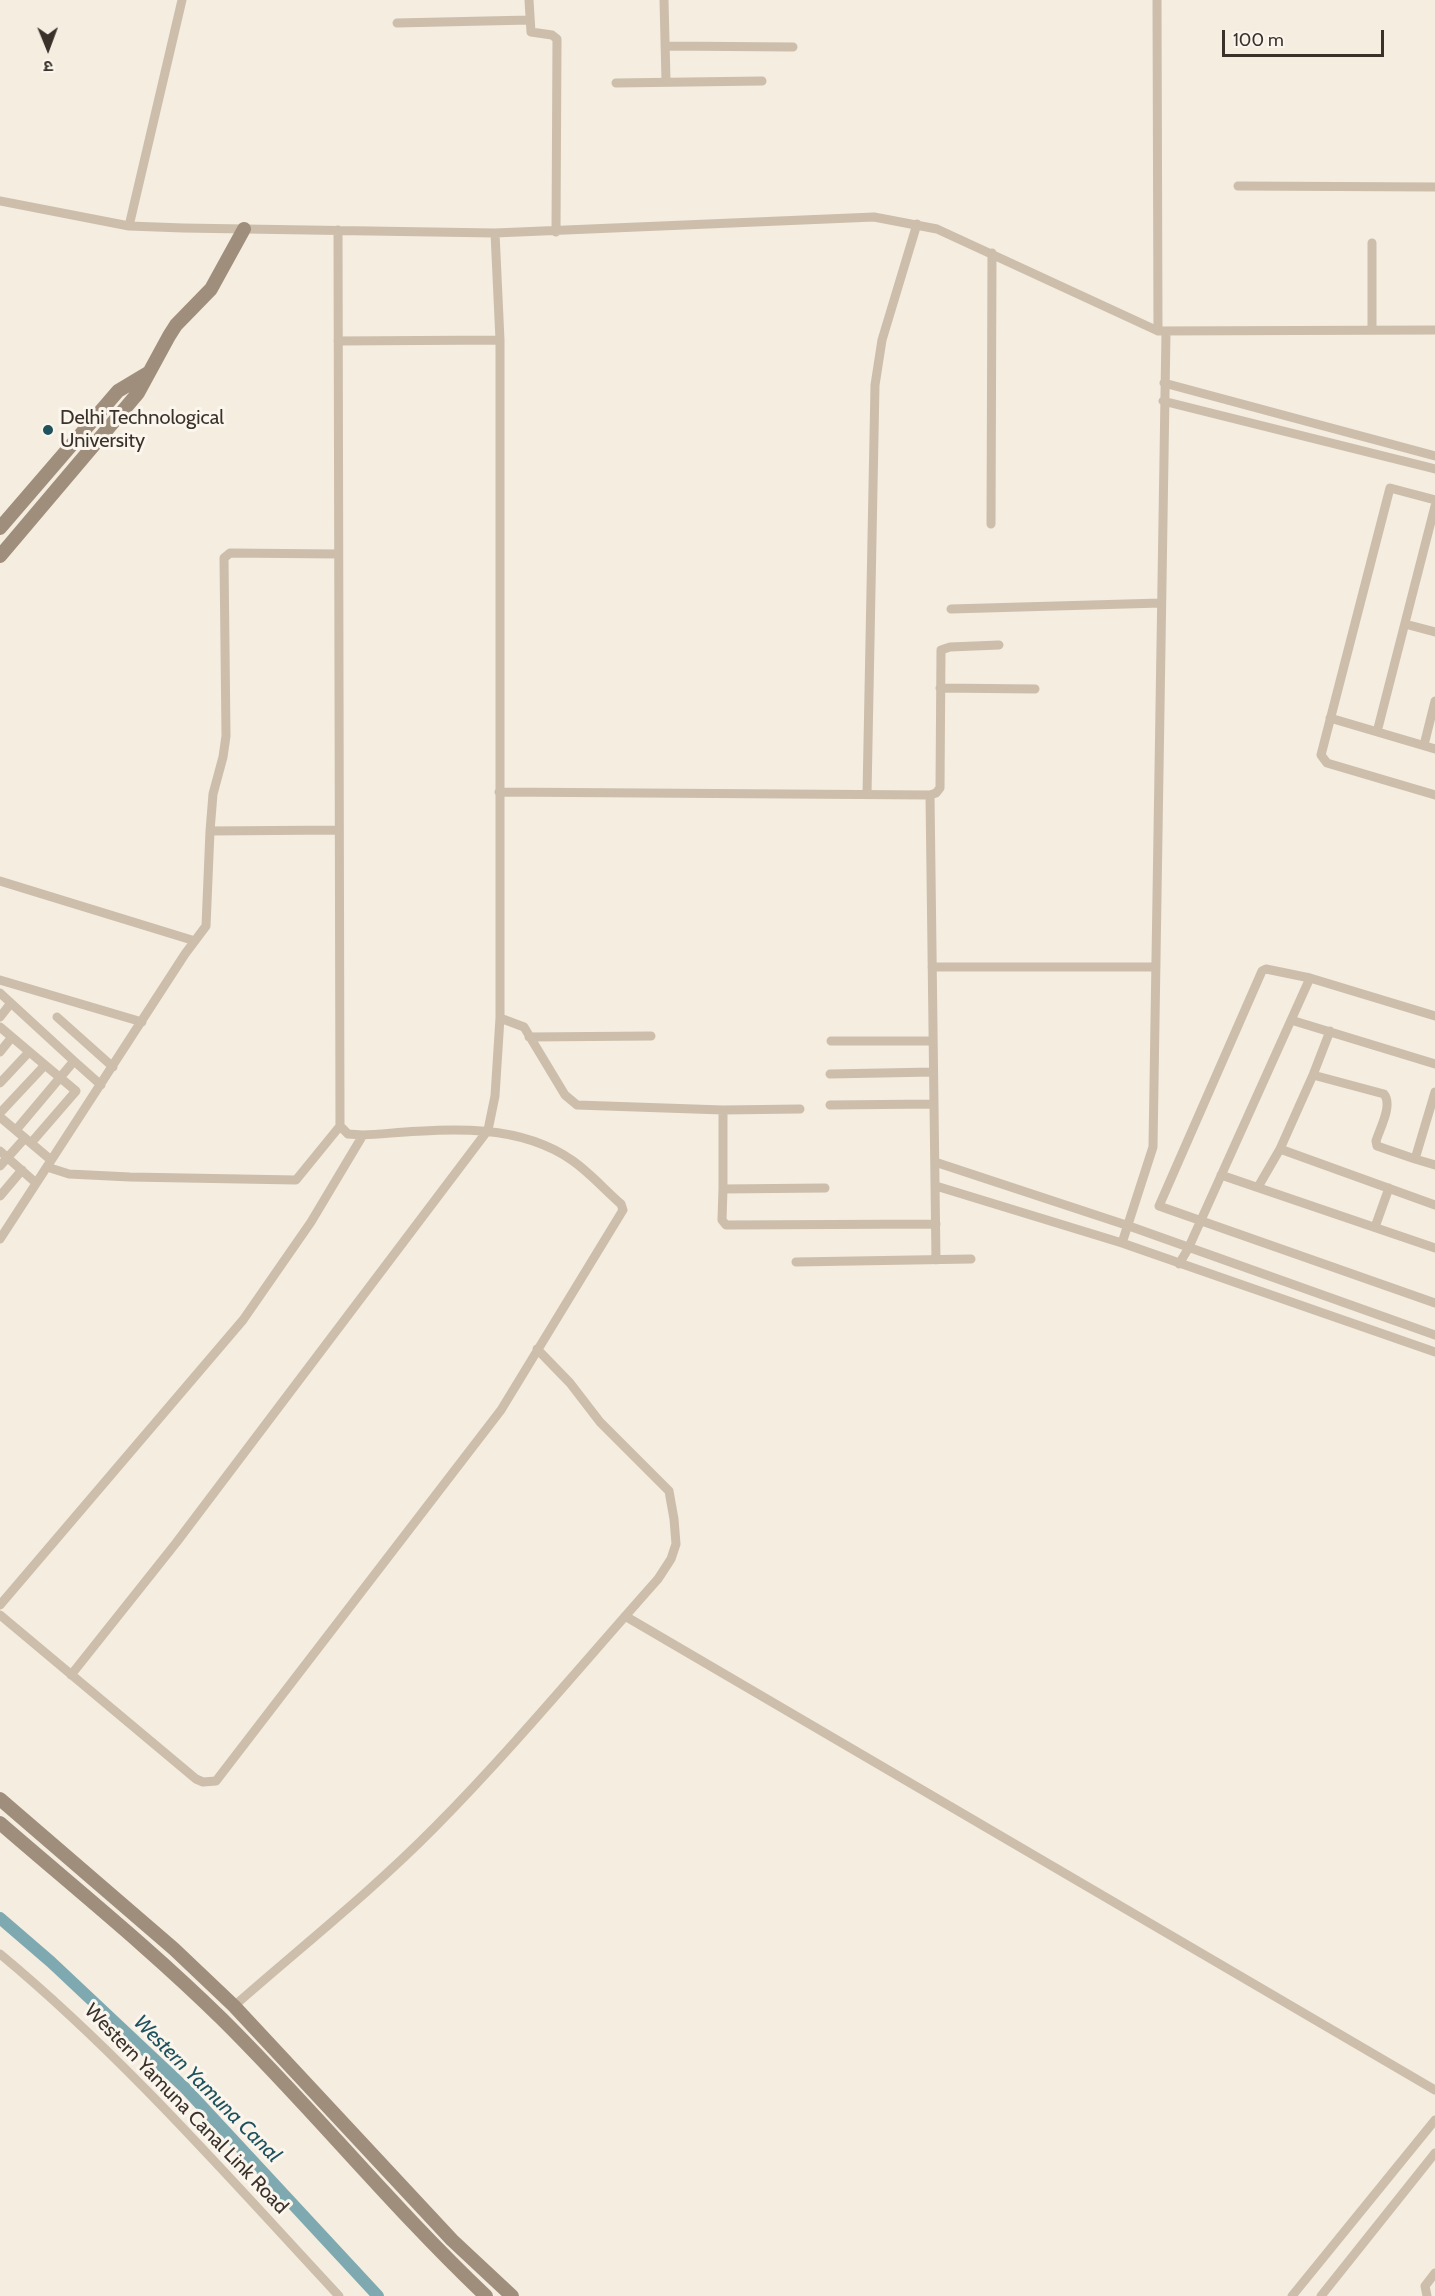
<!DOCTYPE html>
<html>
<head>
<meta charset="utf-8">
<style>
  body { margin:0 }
  #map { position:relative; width:1435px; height:2296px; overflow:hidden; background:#f4ede0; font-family:Cabin,"Noto Sans Devanagari",sans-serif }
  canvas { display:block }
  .north { position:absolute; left:18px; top:18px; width:60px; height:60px; -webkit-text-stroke:4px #fbf6ed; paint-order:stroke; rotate:179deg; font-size:16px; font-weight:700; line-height:24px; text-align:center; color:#3a312a }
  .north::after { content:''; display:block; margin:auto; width:21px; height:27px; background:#3a312a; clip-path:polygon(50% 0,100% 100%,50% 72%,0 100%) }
  .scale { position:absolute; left:1222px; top:30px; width:162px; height:27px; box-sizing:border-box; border:3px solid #3a312a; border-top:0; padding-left:8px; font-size:18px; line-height:21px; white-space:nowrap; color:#3a312a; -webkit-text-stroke:4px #fbf6ed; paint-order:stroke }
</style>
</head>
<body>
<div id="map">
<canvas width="1435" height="2296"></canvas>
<div class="north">उ</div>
<div class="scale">100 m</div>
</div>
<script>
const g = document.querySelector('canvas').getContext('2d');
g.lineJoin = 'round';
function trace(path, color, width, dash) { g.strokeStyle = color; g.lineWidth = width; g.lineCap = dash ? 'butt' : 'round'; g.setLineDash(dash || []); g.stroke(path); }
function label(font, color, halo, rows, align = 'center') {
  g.font = font + ' Cabin,sans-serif'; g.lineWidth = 6; g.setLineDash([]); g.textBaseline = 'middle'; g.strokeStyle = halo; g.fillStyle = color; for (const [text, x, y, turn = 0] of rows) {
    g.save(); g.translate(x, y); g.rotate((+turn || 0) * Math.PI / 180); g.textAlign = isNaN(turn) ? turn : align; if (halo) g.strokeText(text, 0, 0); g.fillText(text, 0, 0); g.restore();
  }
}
trace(new Path2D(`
  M0,1918l51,44 134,126 193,208`), '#7ea9b1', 12);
trace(new Path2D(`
  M529,0l2,32 21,3 5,4 -1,193
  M664,0l2,81
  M1157,0l1,331
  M397,23l133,-3
  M665,46l128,1
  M616,83l146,-2
  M1238,186l197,1
  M0,201l129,25 54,2 312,5 379,-16 63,12 221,102 277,-1
  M129,226l53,-226
  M495,233l5,107
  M1372,243v87
  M338,341l162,-1v678l24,9 41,68 12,10 146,5v79l102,-1
  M1164,383l271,73
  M1163,401l272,68
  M1435,500l-45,-12 -69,267 6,8 108,32
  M991,524l1,-271
  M951,609l210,-6
  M1405,624l30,8
  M940,688l95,1
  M1330,718l105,31
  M1377,732l58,-226
  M1424,745l11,-44
  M499,792l431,3 6,465
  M867,794l8,-409 7,-45 35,-116
  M930,795l6,-2 4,-5 1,-138 9,-3 49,-2
  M210,831l3,-37 10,-37 3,-21 -2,-178 6,-5 108,1
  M0,881l195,60
  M932,967h224
  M0,980l142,42
  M0,993l74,68 -58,69
  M1435,1016l-125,-38 -44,-9 -4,2 -103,235 276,97
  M0,1017l11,-14
  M57,1017l56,50
  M1291,1020l144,44
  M0,1027l45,38 -45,48
  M529,1037l122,-1
  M831,1041h102
  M0,1052l12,-15
  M74,1061l27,24
  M830,1074l103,-2
  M1313,1075l17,-44
  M0,1083l29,-31
  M1435,1092l-20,67 -38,-13 -1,-5c4,-13 17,-36 8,-47l-71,-19 -33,74 155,56
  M830,1105l103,-1
  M723,1110l77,-1
  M0,1117l51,43
  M31,1143l45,-52 -31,-26
  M0,1151l36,32
  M1415,1159l20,6
  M935,1162l194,64 306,109
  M0,1166l25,-28
  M47,1167l22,7 61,3 166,3 44,-54
  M1221,1175l214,73
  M936,1186l186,57 313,109
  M1258,1187l22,-38
  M723,1189l-1,31 4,5 210,-1
  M0,1196l22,-26
  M1375,1227l14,-39
  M0,1239l185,-285 21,-28 4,-95 128,-1
  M1122,1243l31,-96 13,-815
  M796,1262l175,-3
  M1179,1264l9,-15 122,-271
  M0,1605l243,-285 68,-98 52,-87
  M0,1615l196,164 7,3 13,-1 285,-371 122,-200 -2,-6c-16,-14 -31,-31 -48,-43 -61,-43 -141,-30 -210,-26l-15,-1 -8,-8 -2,-896
  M625,1616l810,474
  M71,1675l105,-132 312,-413 7,-34 5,-78
  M0,1954c122,101 231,226 339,342
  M234,2006c67,-59 138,-115 201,-179 78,-79 149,-165 223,-248l13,-20 5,-15 -2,-25 -5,-28 -69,-69 -30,-39 -33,-34
  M1292,2296l143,-176
  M1321,2296l114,-143
  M1427,2296l-2,-10 10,-13`), '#ccbeab', 9);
trace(new Path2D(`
  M0,528l118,-137 30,-18
  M0,556l138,-163 31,-57 7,-11 35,-36 33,-60
  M0,1799l174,150 60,57 218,234 60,56
  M0,1823c75,65 152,127 222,196 91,90 171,189 264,277`), '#a08e7c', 14);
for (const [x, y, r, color] of [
  [48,430,6,"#1f525d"]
]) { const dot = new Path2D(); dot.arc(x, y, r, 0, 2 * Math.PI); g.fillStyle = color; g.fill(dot); trace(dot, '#fbf6ed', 2); }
label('20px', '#3a312a', '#fbf6ed', [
  ["Delhi Technological",60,418],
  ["University",60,441]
], 'left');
label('20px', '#3a312a', '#fbf6ed', [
  ["Western Yamuna Canal Link Road",186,2109,46]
]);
label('italic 21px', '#1f525d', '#fbf6ed', [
  ["Western Yamuna Canal",207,2089,45]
]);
</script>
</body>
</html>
